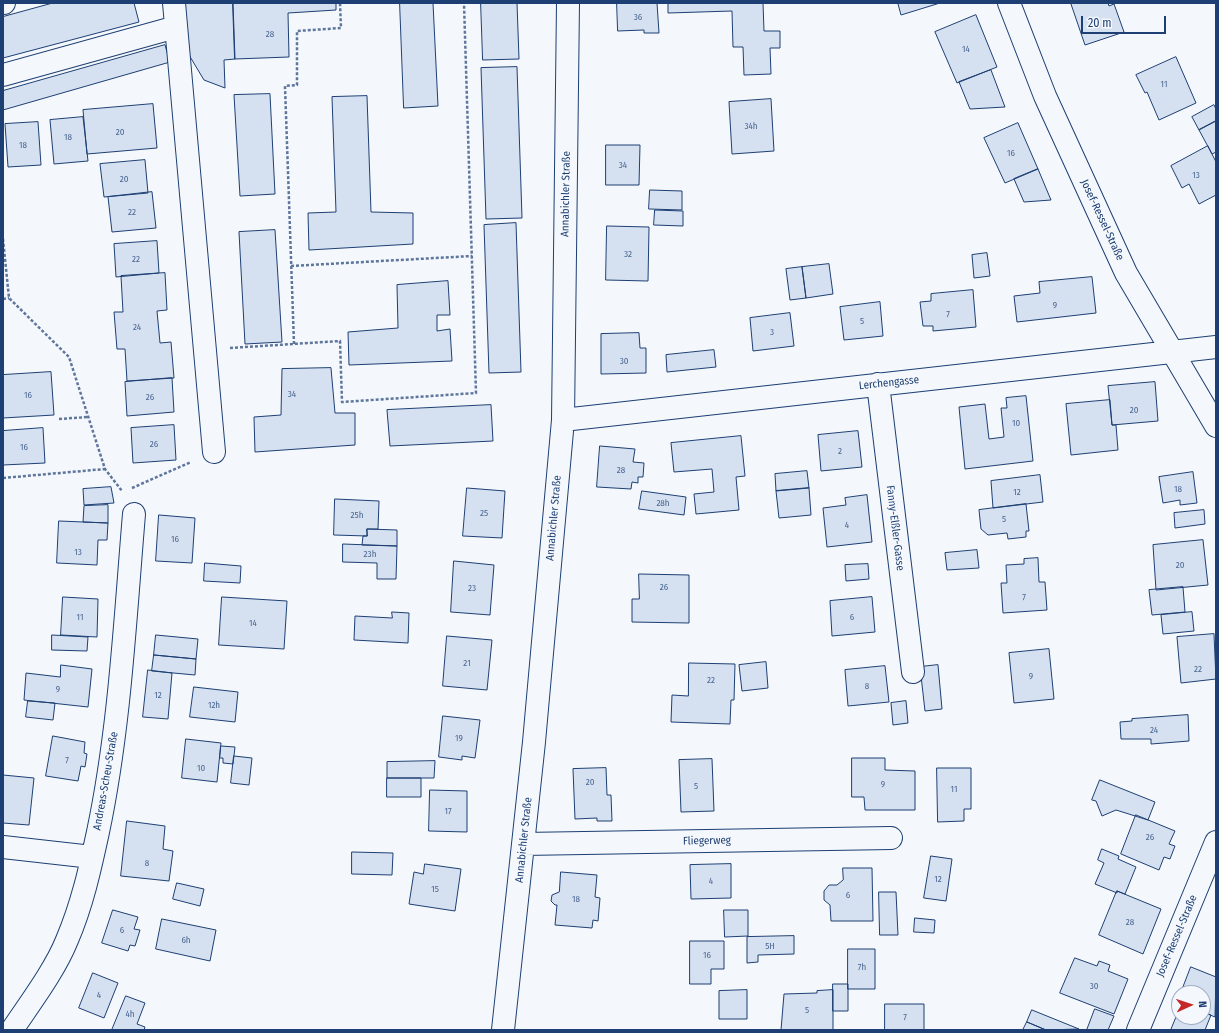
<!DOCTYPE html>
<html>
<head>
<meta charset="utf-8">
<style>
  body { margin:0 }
  #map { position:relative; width:1219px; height:1033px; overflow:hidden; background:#f4f7fb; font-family:"Fira Sans Condensed",sans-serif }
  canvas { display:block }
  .frame { position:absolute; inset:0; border:4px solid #1d3f73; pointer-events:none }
  .north { position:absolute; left:1171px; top:985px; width:40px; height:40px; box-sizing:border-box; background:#f4f7fb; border:1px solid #9eadc5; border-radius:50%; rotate:87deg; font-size:11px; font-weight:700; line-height:16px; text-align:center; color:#1d3f73 }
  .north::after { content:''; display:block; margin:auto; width:14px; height:18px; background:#c62828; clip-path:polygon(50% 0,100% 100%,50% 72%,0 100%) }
  .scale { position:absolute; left:1081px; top:16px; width:85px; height:18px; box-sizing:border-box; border:2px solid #1d3f73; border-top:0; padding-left:5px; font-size:12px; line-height:14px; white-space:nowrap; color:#1d3f73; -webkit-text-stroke:3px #f4f7fb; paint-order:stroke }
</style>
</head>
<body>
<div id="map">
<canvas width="1219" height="1033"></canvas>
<div class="frame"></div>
<div class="north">N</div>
<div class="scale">20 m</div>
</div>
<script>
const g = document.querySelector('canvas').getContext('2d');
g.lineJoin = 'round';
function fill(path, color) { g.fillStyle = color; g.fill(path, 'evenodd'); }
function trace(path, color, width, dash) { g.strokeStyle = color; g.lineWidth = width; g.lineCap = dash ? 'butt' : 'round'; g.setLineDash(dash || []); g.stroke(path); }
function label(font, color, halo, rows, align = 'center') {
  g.font = font + ' "Fira Sans Condensed",sans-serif'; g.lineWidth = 3; g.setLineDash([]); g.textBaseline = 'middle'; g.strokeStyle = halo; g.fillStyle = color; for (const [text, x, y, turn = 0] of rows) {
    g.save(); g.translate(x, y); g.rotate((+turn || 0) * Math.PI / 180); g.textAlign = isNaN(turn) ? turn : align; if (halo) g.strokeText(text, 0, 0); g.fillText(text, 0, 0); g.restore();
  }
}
const building = new Path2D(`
  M53,3h81l5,19 -136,36v-41z
  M183,3h50l2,56 -11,1 1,28 -21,-8 -18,-30z
  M233,3h103v7l-48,3 1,44 -54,2z
  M400,3h33l5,103 -34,2z
  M481,3h36l2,56 -36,1z
  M617,3h40l2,30h-15v-3l-26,1z
  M657,3h106l1,28h16v17h-10l1,26 -27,1 -1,-28h-10l-1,-36 -64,2v-10z
  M902,3h38l-39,12 -3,-11z
  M1074,3h34l1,3 5,-2 10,28 -39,13 -14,-41z
  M976,15l21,52 -40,16 -22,-51z
  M165,45l5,17 -167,48v-19z
  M1176,57l20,46 -37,17 -12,-28 -2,1 -9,-18z
  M517,67l5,151 -36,1 -5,-151z
  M991,70l14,37 -35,2 -11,-27z
  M270,94l5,100 -35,2 -6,-101z
  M367,96l4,116 42,1v31l-104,6 -1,-37 28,-1 -4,-115z
  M771,99l3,52 -42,3 -3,-52z
  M153,104l4,44 -70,6 -4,-44z
  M1214,105l2,4v12l-17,9 -7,-13z
  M83,117l5,44 -34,3 -4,-44z
  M1216,121v31l-4,2 -13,-24z
  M38,122l3,43 -33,2 -3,-43z
  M1018,123l20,46 -33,14 -21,-45z
  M606,145h34l-1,40h-33z
  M1208,146l8,16v33l-17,9 -10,-20 -7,4 -11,-22z
  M145,160l3,33 -44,4 -4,-33z
  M1038,169l13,31 -27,2 -10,-23z
  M650,190l32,1v19l-33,-1z
  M152,192l4,36 -44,4 -4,-35z
  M655,210l28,1v15l-29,-1z
  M516,223l5,149 -32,1 -5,-148z
  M607,226l42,1 -1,54 -42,-1z
  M275,230l7,112 -37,2 -6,-112z
  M157,241l2,32 -43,4 -2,-33z
  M987,253l3,23 -16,2 -2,-23z
  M829,264l4,30 -27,4 -4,-31z
  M802,267l4,31 -16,2 -4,-31z
  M165,273l2,37 -10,1 3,32 11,-1 3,36 -47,3 -2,-32h-8l-3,-37h9l-2,-36z
  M1092,277l4,36 -79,9 -3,-26 26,-3 -1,-11z
  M448,281l2,34h-13v16l13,-2 2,32 -103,4 -1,-33 50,-4 -1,-43z
  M973,290l3,37 -43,4v-5h-10l-3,-24 11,-1v-7z
  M880,302l3,34 -39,4 -4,-33z
  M790,313l4,33 -41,5 -3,-33z
  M639,333l1,15h6v25l-45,1v-40z
  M714,350l2,17 -49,5 -1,-17z
  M331,368l4,45h20v32l-100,7 -1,-35 27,-2 1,-46z
  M51,372l3,43 -51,3v-43z
  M172,378l2,34 -47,4 -2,-34z
  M1155,382l3,39 -46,4 -4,-39z
  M1026,396l7,65 -68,8 -6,-62 26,-3 4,35 15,-2 -3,-29h6l-1,-10z
  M1110,400l2,25h4l2,25 -47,5 -5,-51z
  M491,405l2,36 -103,5 -3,-36z
  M174,425l2,35 -43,3 -2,-35z
  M43,428l2,35 -42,2v-34z
  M858,431l4,36 -41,4 -3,-36z
  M741,436l4,40 -9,1 3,33 -43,4 -2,-20 20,-2 -2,-23 -38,3 -3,-29z
  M600,446l35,3 -2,13 11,1 -1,14h-5v6l-6,-1 -1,7 -34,-2z
  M807,471l2,17 -33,3 -1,-17z
  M1193,472l4,31 -17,2v-5l-17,3 -4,-26z
  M1040,475l3,27 -50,6 -2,-27z
  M111,487l3,16 -30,2 -1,-16z
  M467,488l38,3 -3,47 -39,-2z
  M809,488l2,27 -32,3 -3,-27z
  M642,491l44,6 -2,18 -45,-6z
  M867,495l5,47 -45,5 -4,-39 23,-3 -1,-7z
  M335,499l44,2 -1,28h-11v7l-33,-1z
  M1026,504l3,27h-3v6l-18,2 -1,-6 -19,2 -7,-6 -2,-19z
  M108,505v18l-25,-1 1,-16z
  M1204,510l1,14 -30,4 -1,-15z
  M159,515l36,3 -3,45 -36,-2z
  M59,521l49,2 -1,17h-9l-1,25 -40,-2z
  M367,529l30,1v16l-35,-1 1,-9h4z
  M1203,540l5,45 -52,5 -3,-45z
  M343,544l54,2 -1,33h-19v-16l-34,-1z
  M977,550l2,18 -32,2 -2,-17z
  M1038,558l1,24h6l2,28 -44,3 -2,-30h6l-1,-18 18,-1v-5z
  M454,561l40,4 -4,50 -39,-3z
  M205,563l36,3 -1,17 -36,-2z
  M868,564l1,15 -23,2 -1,-16z
  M639,574l50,1v48l-57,-1v-23h7z
  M1183,587l2,25 -33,3 -3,-25z
  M63,597l35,2 -1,38 -36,-2z
  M222,597l65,4 -3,48 -65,-4z
  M872,597l3,35 -43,4 -2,-35z
  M392,612l17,1 -1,30 -54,-3 1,-24 37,2z
  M1192,612l2,19 -31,3 -2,-19z
  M1214,634l2,45 -35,4 -4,-46z
  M52,635l36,2 -1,14 -35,-1z
  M156,635l42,4 -2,20 -42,-4z
  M447,636l45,4 -5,50 -44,-4z
  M1049,649l5,50 -40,4 -5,-50z
  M154,655l42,4 -1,16 -43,-4z
  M766,662l2,26 -26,3 -3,-26z
  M689,663l46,1 -1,36h-3l-1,24 -59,-2 1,-27 16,1z
  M61,665l31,4 -4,38 -64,-7 2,-27 34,4z
  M938,665l4,44 -17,2 -5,-44z
  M885,666l4,36 -41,4 -3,-36z
  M148,670l24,3 -4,46 -25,-2z
  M194,687l44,5 -3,30 -45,-5z
  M28,701l27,2 -2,17 -27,-3z
  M906,701l2,22 -15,2 -2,-22z
  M1188,715l1,26 -38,3v-5h-30l-1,-17 12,-1v-2z
  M443,716l37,4 -5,38 -13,-2v4l-23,-3z
  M53,736l32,6 -1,11 3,1 -2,13 -4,-1 -3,15 -32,-5z
  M186,739l35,4 -4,39 -35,-4z
  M221,746l14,1 -2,17 -10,-1v-5h-3z
  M234,756l18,2 -3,27 -18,-2z
  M852,758h33v12l30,1v39h-50l-1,-13h-12z
  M712,759l2,52 -33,1 -2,-52z
  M435,761l-1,17h-47v-16z
  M606,768l1,27h4l1,26h-15v-3l-22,1 -2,-50z
  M937,768h34v41h-7v12l-26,1z
  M3,775l31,3 -5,47 -26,-2z
  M387,778h34v19h-34z
  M1100,780l55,22 -7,18 -32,-10 -14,6 -6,-15 -4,-1z
  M430,790l37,1v41l-38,-1z
  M1136,815l39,16 -6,13 6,2 -5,13 -6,-2 -5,13 -38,-16z
  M127,821l38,5 -2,23 10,2 -4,30 -48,-5z
  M1102,849l17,7 -1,3 18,8 -11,27 -8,-3v2l-22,-9 9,-21 -6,-3z
  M352,852l41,1 -1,22 -40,-1z
  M931,856l21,3 -6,42 -22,-3z
  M425,864l36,5 -6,42 -46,-7 5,-32 9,2z
  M731,864v34l-40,1 -1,-34z
  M843,868h29l1,53h-42l-1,-16 -6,-5v-9l5,-6h8l6,-5z
  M561,872l36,3 -2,22 5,1 -2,23 -5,-1 -1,8 -37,-3 2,-20h-2l-4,-4 1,-6 7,-3z
  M177,883l27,6 -4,17 -27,-7z
  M1117,891l44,18 -18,45 -44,-19z
  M879,892h17l2,43h-18z
  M113,910l25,7 -4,12 6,1 -5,16 -5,-1 -2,6 -26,-8z
  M724,910h24v26l-23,1z
  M915,918l20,2 -1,13 -20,-1z
  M162,919l54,11 -6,31 -54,-12z
  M794,936v18l-36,1v7l-11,1v-26z
  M690,941h34v28h-13v15h-21z
  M848,949h27v40h-27z
  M1075,958l22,8 2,-5 11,4 -2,6 20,8 -14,35 -54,-21z
  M1191,967l25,10 -1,40 -12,-5v-19h-22z
  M93,973l25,10 -14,35 -25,-10z
  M833,984h15v27h-15z
  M747,990v29h-28v-28z
  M833,990v40h-52l3,-36 33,-1v-2z
  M126,996l19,7 -8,21 8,3 -1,3h-32z
  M885,1004h39v26h-39z
  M1095,1009l19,7 -6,14h-21z
  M1032,1010l47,19 -33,1 -19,-8z
  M1179,1010v7h24v-5l8,3 -6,15h-34z
  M1027,1022l19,8h-23z`);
fill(building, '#d5e0f0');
trace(building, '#1d3f73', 1);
const minor = new Path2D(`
  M3,3h1
  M174,3l40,449
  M1009,3l36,93 81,177 90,153
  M3,75l173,-48
  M878,384l35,288
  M563,420l653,-73
  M523,844l368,-6
  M3,847l89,10
  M12,1030c18,-27 43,-60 55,-90 15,-35 23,-71 31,-108 22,-105 27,-212 36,-318
  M503,1030l31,-288 29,-322 5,-417
  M1138,1030l78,-188`);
trace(minor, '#1d3f73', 24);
trace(new Path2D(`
  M3,239l6,59 60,59 36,112 17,22
  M291,266l181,-10
  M3,299l6,-1
  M294,344l-9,-258 12,-1v-54l44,-3 -1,-25
  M230,348l110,-7 2,61 134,-9 -12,-390
  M59,419l29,-2
  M3,478l102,-9
  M132,488l59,-26`), '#5e769c', 2.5, [3, 2]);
trace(minor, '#f4f7fb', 22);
label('9px', '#4b6792', null, [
  ["36",638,17],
  ["28",270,34],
  ["14",966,49],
  ["11",1164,84],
  ["34h",751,126],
  ["20",120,132],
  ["18",68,137],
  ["18",23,145],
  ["16",1011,153],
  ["34",623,165],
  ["13",1196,175],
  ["20",124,179],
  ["22",132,212],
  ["32",628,254],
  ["22",136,259],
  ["9",1055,305],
  ["7",948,314],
  ["5",862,321],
  ["24",137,327],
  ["3",772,332],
  ["30",624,361],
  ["34",292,394],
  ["16",28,395],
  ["26",150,397],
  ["20",1134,410],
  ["10",1016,423],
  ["26",154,444],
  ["16",24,447],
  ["2",840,451],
  ["28",621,470],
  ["18",1178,489],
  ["12",1017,492],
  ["28h",663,503],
  ["25",484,513],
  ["25h",357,515],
  ["5",1004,519],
  ["4",847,525],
  ["16",175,539],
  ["13",78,552],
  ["23h",370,554],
  ["20",1180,565],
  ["26",664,587],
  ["23",472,588],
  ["7",1024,597],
  ["11",80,617],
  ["6",852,617],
  ["14",253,623],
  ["21",467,663],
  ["22",1198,669],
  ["9",1031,676],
  ["22",711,680],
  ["8",867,686],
  ["9",58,689],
  ["12",158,695],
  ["12h",214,705],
  ["24",1154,730],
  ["19",459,738],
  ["7",67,760],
  ["10",201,768],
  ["20",590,782],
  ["9",883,784],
  ["5",696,786],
  ["11",954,789],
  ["17",448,811],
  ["26",1150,837],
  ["8",147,863],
  ["12",938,879],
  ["4",711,881],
  ["15",435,889],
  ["6",848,895],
  ["18",576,899],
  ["28",1130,922],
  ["6",122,930],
  ["6h",186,940],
  ["5H",770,946],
  ["16",707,955],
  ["7h",862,967],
  ["30",1094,986],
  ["4",99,995],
  ["5",807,1010],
  ["4h",130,1014],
  ["7",905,1017]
]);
label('11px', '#1d3f73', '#f4f7fb', [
  ["Annabichler Straße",566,194,-89],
  ["Josef-Ressel-Straße",1102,220,65],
  ["Lerchengasse",889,383,-6],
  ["Annabichler Straße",554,518,-85],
  ["Fanny-Elßler-Gasse",895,528,83],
  ["Andreas-Scheu-Straße",106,781,-80],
  ["Annabichler Straße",524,840,-84],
  ["Fliegerweg",707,841,-1],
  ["Josef-Ressel-Straße",1177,936,-67]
]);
</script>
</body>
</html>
